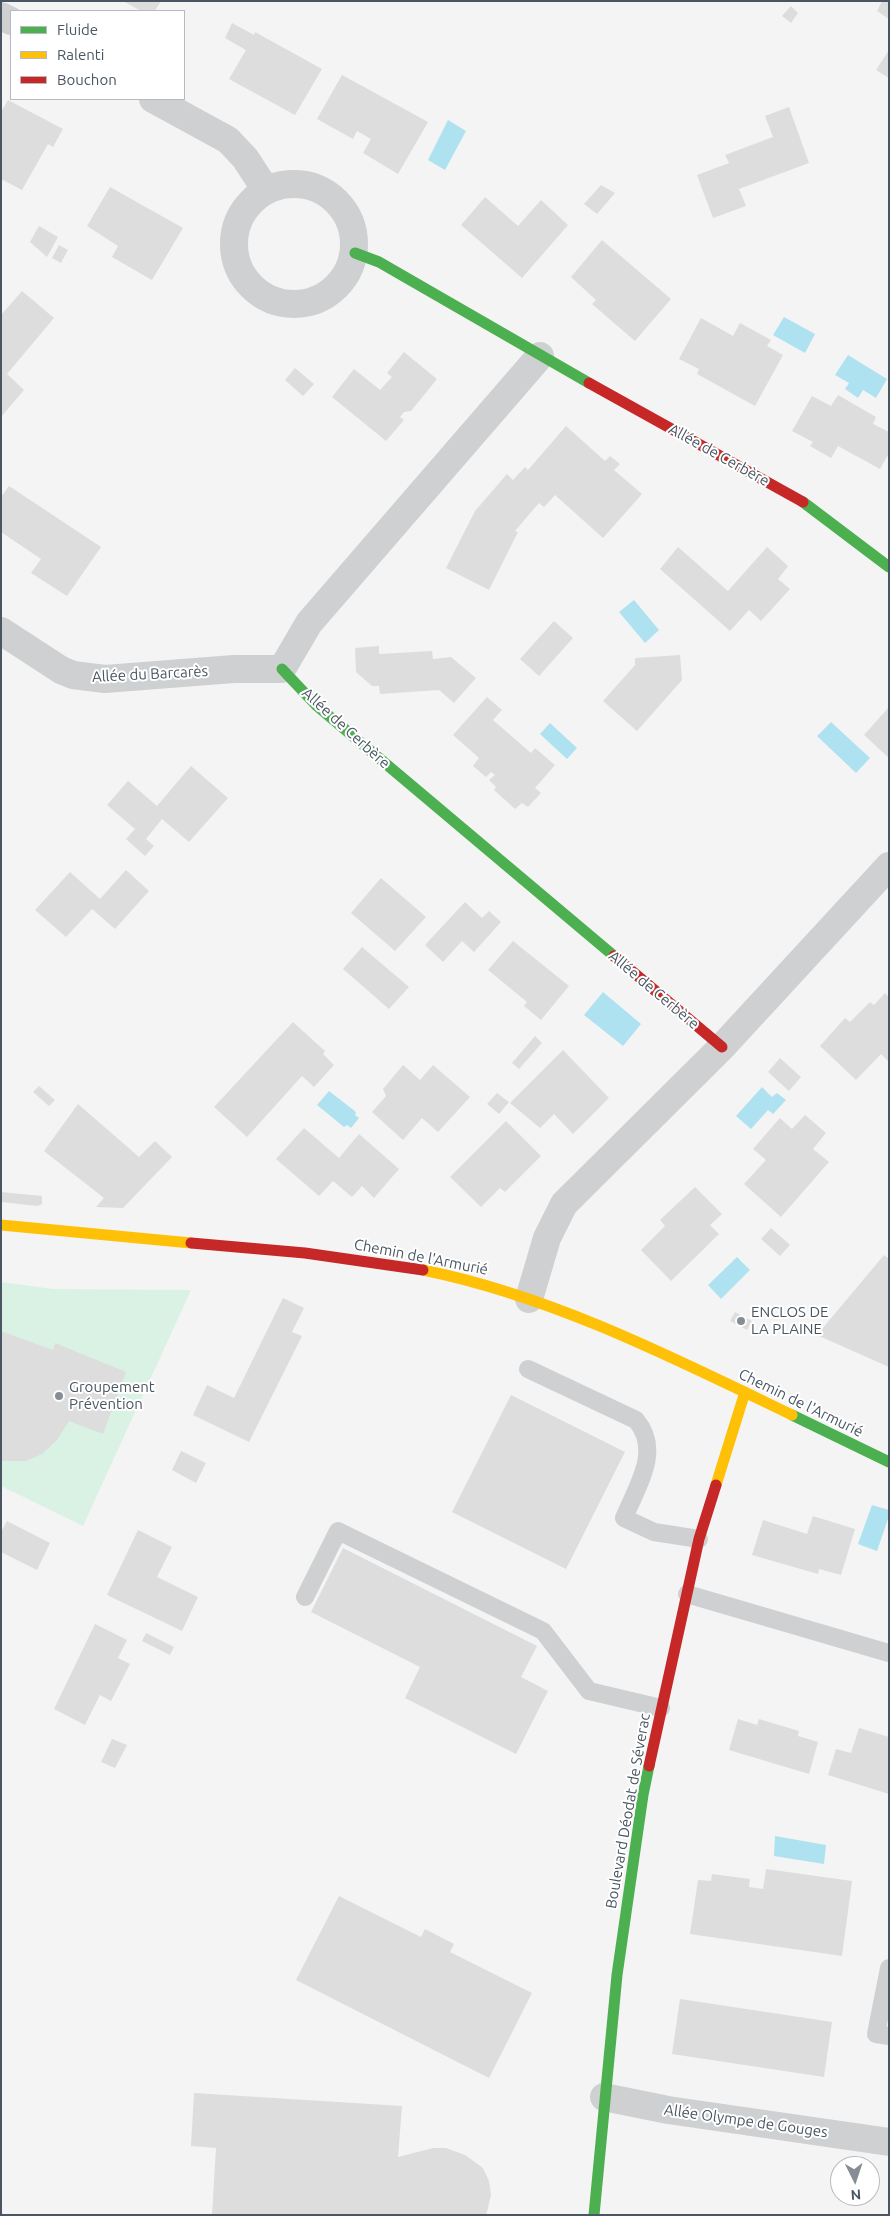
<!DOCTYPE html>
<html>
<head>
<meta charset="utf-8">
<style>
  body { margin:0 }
  #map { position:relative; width:890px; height:2216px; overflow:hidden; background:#f4f4f4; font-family:Ubuntu,sans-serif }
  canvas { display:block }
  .frame { position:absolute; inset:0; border:2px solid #4a5661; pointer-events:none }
  .legend { position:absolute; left:10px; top:10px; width:175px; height:90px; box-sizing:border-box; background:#fff; border:1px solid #b7bbc0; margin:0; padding:6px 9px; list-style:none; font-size:15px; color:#4a5661 }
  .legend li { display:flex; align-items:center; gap:10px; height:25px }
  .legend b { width:25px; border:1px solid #b7bbc0 }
  .north { position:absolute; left:830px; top:2156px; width:50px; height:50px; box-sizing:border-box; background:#fff; border:1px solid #b7bbc0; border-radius:50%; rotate:176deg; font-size:14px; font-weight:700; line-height:20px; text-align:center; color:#4a5661 }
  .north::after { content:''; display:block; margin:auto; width:18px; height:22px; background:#868d94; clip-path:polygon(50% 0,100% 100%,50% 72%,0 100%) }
</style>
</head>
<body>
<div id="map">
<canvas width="890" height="2216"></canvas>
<div class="frame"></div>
<ul class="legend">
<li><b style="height:6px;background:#4caf50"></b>Fluide</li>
<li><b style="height:6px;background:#ffc107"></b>Ralenti</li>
<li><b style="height:6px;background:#c62828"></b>Bouchon</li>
</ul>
<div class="north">N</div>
</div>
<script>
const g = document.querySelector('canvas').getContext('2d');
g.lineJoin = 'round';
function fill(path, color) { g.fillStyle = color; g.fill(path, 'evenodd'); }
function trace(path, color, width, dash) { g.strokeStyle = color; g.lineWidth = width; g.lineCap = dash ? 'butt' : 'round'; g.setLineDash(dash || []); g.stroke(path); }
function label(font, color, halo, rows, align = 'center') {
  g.font = font + ' Ubuntu,sans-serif'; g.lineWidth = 4; g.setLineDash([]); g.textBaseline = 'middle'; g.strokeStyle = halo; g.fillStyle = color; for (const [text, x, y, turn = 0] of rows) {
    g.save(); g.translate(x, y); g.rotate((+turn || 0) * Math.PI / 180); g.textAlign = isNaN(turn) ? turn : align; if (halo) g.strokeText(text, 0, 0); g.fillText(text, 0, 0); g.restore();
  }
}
fill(new Path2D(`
  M1,1282l52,7 138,1 -108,236 -82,-40z`), '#d9f2e3');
fill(new Path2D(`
  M448,120l18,11 -21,39 -17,-10z
  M784,317l31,17 -10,19 -32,-18z
  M848,355l39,24 -11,19 -13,-8 -5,8 -13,-9 4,-6 -14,-8z
  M634,600l25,30 -14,13 -26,-31z
  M831,722l39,36 -14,15 -39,-37z
  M550,723l27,25 -10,11 -27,-25z
  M603,992l38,32 -18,22 -39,-31z
  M762,1087l10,10 5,-4 9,7 -13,14 -5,-4 -17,19 -15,-13z
  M329,1091l27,21 -1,3 4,3 -8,10 -4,-3 -3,2 -27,-22z
  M737,1257l13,13 -29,29 -13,-14z
  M872,1505l17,5v6l-12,35 -19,-7z
  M775,1836l51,9 -2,19 -50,-8z`), '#aee2f0');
fill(new Path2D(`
  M123,1h38l-6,10h-14z
  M882,1h7v18l-12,-8z
  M791,6l7,7 -7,10 -9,-7z
  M232,23l22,12 1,-3 67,37 -27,46 -66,-36 17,-29 -21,-12z
  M889,50v28l-13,-8z
  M342,75l86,47 -30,52 -35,-21 8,-14 -14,-8 -4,8 -36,-20z
  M8,100l55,29 -10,18 -5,-3 -26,46 -21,-11v-67z
  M789,107l20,56 -70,26 7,17 -33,12 -16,-43 32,-12 -4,-8 48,-18 -8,-21z
  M601,185l14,8 -18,21 -13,-10z
  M110,187l73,41 -31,52 -40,-23 6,-11 -31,-20z
  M485,197l33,29 23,-26 27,25 -46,53 -61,-53z
  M39,226l19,11 -11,20 -17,-15z
  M602,240l69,59 -36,42 -43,-37 4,-4 -25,-23z
  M59,245l9,5 -7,13 -9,-5z
  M22,291l32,27 -47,56 17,16 -23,27v-102z
  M701,318l32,18 7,-13 31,17 -4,6 16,9 -28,51 -58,-32 2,-5 -20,-10z
  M404,352l33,27 -26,32 -7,1 -4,5 4,3 -18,21 -54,-44 22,-28 26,21 12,-13 -5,-4z
  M295,368l19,16 -11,12 -18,-16z
  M838,395l38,22 -3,7 16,8v21l-9,16 -42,-23 -7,12 -21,-12 3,-4 -21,-11 20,-35 19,10z
  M566,426l39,35 5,-5 10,8 -6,6 28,24 -39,44 -48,-43 -11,12 -5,-4 -24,28 3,1 -29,58 -43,-22 29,-57 32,-37 6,6 12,-13 3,3z
  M9,486l92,61 -34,49 -36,-23 10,-14 -40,-27v-35z
  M678,547l50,44 39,-44 21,19 -10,13 12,10 -29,32 -12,-11 -19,21 -70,-62z
  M554,621l19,17 -34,38 -19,-17z
  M379,646v8l53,-3 1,8 18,-2 25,21 -22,25 -15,-13 -59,4 -1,-8h-7l-16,-14 -1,-24z
  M680,655l2,25 -45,51 -34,-30 32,-36v-7z
  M487,697l15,13 -9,10 38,33 4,-5 20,17 -20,23 6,5 -13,14 -6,-4 -7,6 -21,-19 2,-3 -7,-7 6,-5 -4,-3 -5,5 -13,-11 6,-8 -26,-23z
  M889,707v51l-25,-23z
  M191,766l37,32 -39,44 -27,-23 -16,20 8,7 -9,10 -19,-17 9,-10 -28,-24 21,-24 29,25z
  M126,870l23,21 -34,38 -23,-20 -26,28 -31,-27 35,-38 30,27z
  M381,878l45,39 -31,34 -44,-38z
  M465,902l17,16 7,-7 12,11 -27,30 -12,-11 -19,21 -18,-17z
  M513,941l56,45 -28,34 -17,-14 3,-4 -39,-32z
  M362,947l47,40 -20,22 -46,-40z
  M885,993l4,4v65l-8,-8 -25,26 -36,-34 25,-28 5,4 20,-20 4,3z
  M293,1022l32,29 -2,3 11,11 -20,22 -12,-11 -55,61 -33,-30z
  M535,1036l7,7 -23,26 -7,-6z
  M563,1050l46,48 -36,36 -19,-20 -14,14 -30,-25z
  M780,1058l21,19 -12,14 -21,-19z
  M403,1065l17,15 13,-15 37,32 -32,35 -16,-14 -19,22 -31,-28 14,-16 -3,-7z
  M39,1086l16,14 -6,6 -16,-14z
  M497,1093l12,9 -10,12 -12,-10z
  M78,1104l61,53 16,-16 17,16 -49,51 -27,-1 8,-9 -60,-47z
  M805,1115l21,18 -13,16 16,13 -48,55 -37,-33 22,-24 -13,-11 27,-31 12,11z
  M506,1121l35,35 -36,36 -5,-4 -19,19 -31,-30z
  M304,1128l35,30 20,-24 40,35 -25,29 -12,-12 -10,11 -19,-16 -14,15 -43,-37z
  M695,1187l27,27 -12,11 9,9 -48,47 -30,-31 24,-24 -5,-6z
  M1,1192l41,4v8l-5,2 -36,-4z
  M771,1228l19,17 -10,11 -19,-17z
  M884,1255l5,4v108l-72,-32z
  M283,1298l21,10 -12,24 10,4 -53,106 -56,-27 14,-30 27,13z
  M735,1312l17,9 -5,9 -17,-9z
  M1,1331l52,19 2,-7 71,29 -23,62 -34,-13 -12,19 -15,14 -16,7h-25z
  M511,1395l114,57 -59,117 -114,-57z
  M181,1451l25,12 -10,20 -24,-13z
  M813,1516l42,13 -14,46 -22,-6 -1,5 -66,-19 11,-35 44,14z
  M7,1521l43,22 -13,27 -36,-18v-20z
  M138,1530l34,17 -15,30 41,20 -16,34 -75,-36z
  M343,1548l194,98 -16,31 27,14 -32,63 -111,-56 15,-31 -109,-55z
  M95,1624l32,16 -9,18 12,6 -19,37 -11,-6 -15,30 -31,-16z
  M146,1633l28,14 -4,8 -28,-14z
  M738,1719l19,6 2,-6 40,12 -1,5 20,6 -9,32 -80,-24z
  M859,1728l30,9v57l-61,-19 8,-26 15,4z
  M112,1739l15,6 -12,23 -14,-6z
  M766,1869l86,12 -10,75 -152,-22 8,-54 13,1 1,-7 38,5 -1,8 14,2z
  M339,1896l82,41 4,-8 29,15 -4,8 82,41 -43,85 -193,-98z
  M680,1999l152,23 -8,55 -152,-23z
  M194,2093l208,13 -4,51 35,-9h13l19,7 18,13 6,13 2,14 -4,17 -1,3h-274l4,-67 -25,-2z`), '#ddddde');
trace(new Path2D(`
  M528,1369l108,51c26,31 1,66 -12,98l30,14 45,7
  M687,1594l202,59
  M305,1597l33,-66 205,100 46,60 72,17
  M889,1968l-13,66 13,2`), '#ced0d2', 18);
trace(new Path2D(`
  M1,16l10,5
  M153,99l75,41 17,18 21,32
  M234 244a60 60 0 1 1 120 0a60 60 0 1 1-120 0Z
  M1,631l60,39 12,5 32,4 129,-10h48l27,-46 231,-267
  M529,1299l18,-61 17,-34 158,-157 167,-181
  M604,2097l64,13 221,32`), '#ced0d2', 28);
trace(new Path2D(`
  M355,253l24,9 210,121
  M803,502l86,65
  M282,669l34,36 298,251
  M792,1415l97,47
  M594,2215l23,-240 26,-180 6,-29`), '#4caf50', 11);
trace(new Path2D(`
  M1,1225l190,18
  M423,1270c129,26 251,88 369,145
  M716,1485l29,-93`), '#ffc107', 11);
trace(new Path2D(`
  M589,383l214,119
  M614,956l108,91
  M191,1243l114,10 118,17
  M649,1766l50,-227 17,-54`), '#c62828', 11);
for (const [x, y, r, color] of [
  [741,1321,5,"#868d94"],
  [59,1396,5,"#868d94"]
]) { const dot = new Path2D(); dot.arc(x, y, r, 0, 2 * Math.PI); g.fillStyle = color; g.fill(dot); trace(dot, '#fff', 2); }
label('15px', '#4a5661', '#fff', [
  ["Allée de Cerbère",719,455,29],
  ["Allée du Barcarès",150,674,-3],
  ["Allée de Cerbère",346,728,42],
  ["Allée de Cerbère",654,990,40],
  ["Chemin de l'Armurié",421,1257,11],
  ["Chemin de l'Armurié",801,1403,26],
  ["Boulevard Déodat de Séverac",628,1811,-80],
  ["Allée Olympe de Gouges",746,2121,8]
]);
label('15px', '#4a5661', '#fff', [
  ["ENCLOS DE",751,1312],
  ["LA PLAINE",751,1329],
  ["Groupement",69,1387],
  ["Prévention",69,1404]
], 'left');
</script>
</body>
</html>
